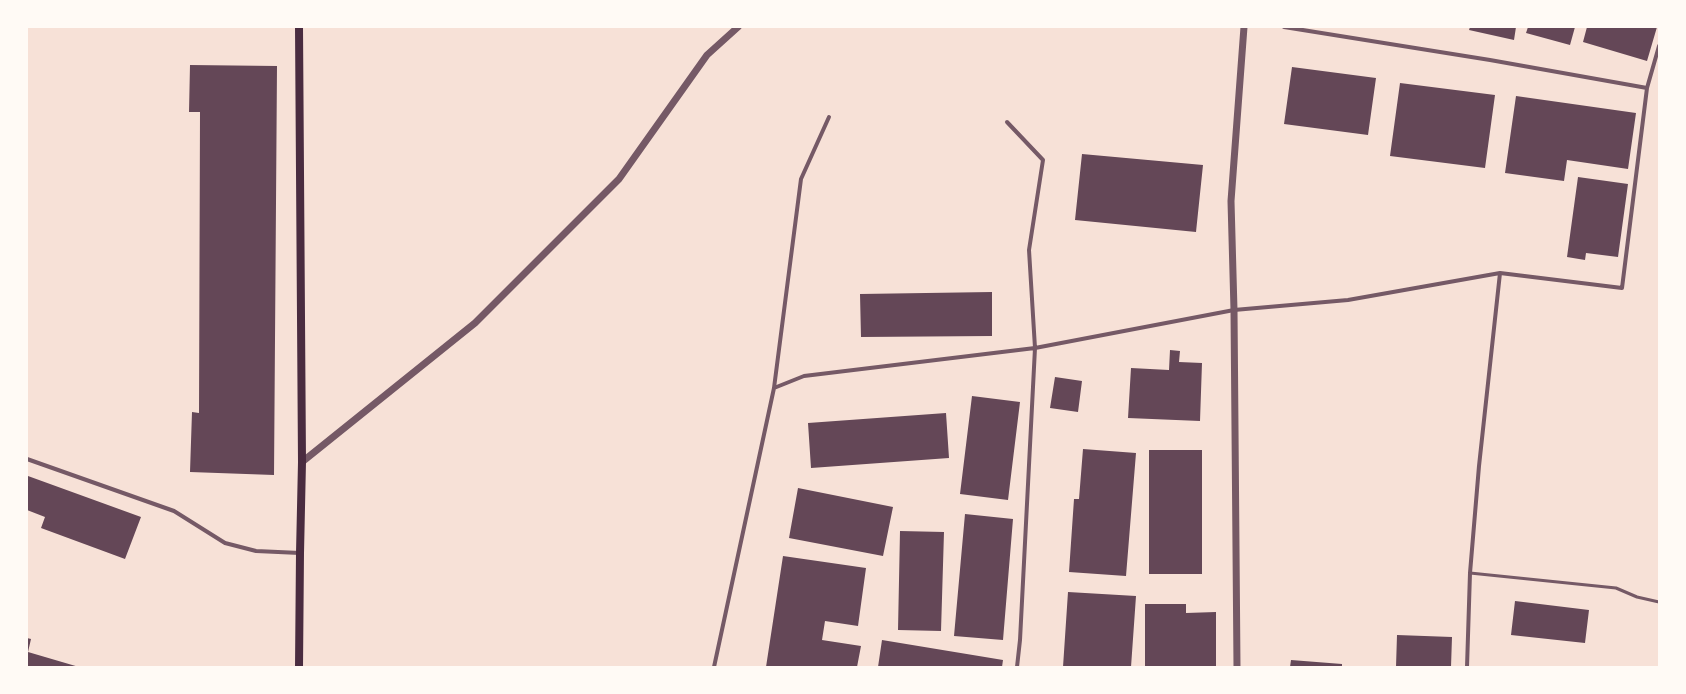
<!DOCTYPE html>
<html>
<head>
<meta charset="utf-8">
<style>
  body { margin:0 }
  #map { position:relative; width:1686px; height:694px; overflow:hidden; background:#f7e1d7; font-family:"Archivo Narrow",sans-serif }
  canvas { display:block }
  .frame { position:absolute; inset:0; border:28px solid #fffaf5; pointer-events:none }
</style>
</head>
<body>
<div id="map">
<canvas width="1686" height="694"></canvas>
<div class="frame"></div>
</div>
<script>
const g = document.querySelector('canvas').getContext('2d');
g.lineJoin = 'round';
function fill(path, color) { g.fillStyle = color; g.fill(path, 'evenodd'); }
function trace(path, color, width, dash) { g.strokeStyle = color; g.lineWidth = width; g.lineCap = dash ? 'butt' : 'round'; g.setLineDash(dash || []); g.stroke(path); }
fill(new Path2D(`
  M1470,27h46l-2,13 -45,-10z
  M1528,27h47l-5,18 -44,-12z
  M1587,27h70l-10,34 -64,-19z
  M190,65l87,1 -3,409 -84,-3 2,-60 7,1 1,-301h-11z
  M1292,67l84,11 -8,57 -84,-11z
  M1400,83l95,12 -10,73 -95,-12z
  M1516,96l120,17 -8,56 -61,-9 -3,21 -59,-8z
  M1082,154l121,11 -7,67 -121,-12z
  M1578,177l50,7 -10,73 -32,-4 -1,7 -18,-3z
  M992,292v44l-131,1 -1,-43z
  M1170,350l10,1 -1,11 23,1 -2,58 -72,-3 3,-50 38,2z
  M1055,377l27,4 -4,31 -28,-4z
  M972,396l48,6 -12,98 -48,-6z
  M946,413l3,45 -138,10 -3,-45z
  M1083,449l53,4 -10,123 -57,-4 5,-73h5z
  M1149,450h53v124h-53z
  M28,476l113,41 -16,42 -84,-31 4,-11 -18,-7z
  M798,488l95,19 -10,49 -94,-18z
  M965,514l48,5 -10,121 -49,-4z
  M900,531l44,1 -3,99 -43,-1z
  M783,556l83,12 -8,58 -33,-5 -3,19 39,6 -4,21h-91z
  M1068,592l68,4 -5,71h-68z
  M1515,601l74,9 -4,33 -74,-8z
  M1145,604h41v9l30,-1v55h-71z
  M1397,635l55,2 -1,30h-55z
  M27,638l4,1 -3,13 51,15h-52z
  M882,640l121,20 -1,7h-124z
  M1291,660l51,4v3h-52z`), '#644757');
trace(new Path2D(`
  M1470,573l146,15 21,9 22,5`), '#755966', 3);
trace(new Path2D(`
  M1284,27l206,33 157,28
  M1007,122l36,38 -14,90 6,98 -15,292 -3,27
  M774,388l30,-12 231,-28 199,-38 114,-10 152,-27 122,15 25,-200 12,-42
  M27,459l147,52 51,32 31,8 44,2
  M714,667l60,-279 27,-209 28,-62
  M1467,667l3,-94 9,-107 21,-193`), '#755966', 4);
trace(new Path2D(`
  M302,462l173,-139 144,-144 88,-124 31,-28
  M1237,667l-3,-357 -3,-109 13,-174`), '#755966', 7);
trace(new Path2D(`
  M299,27l3,435 -2,91 -1,114`), '#4a2c40', 8);
</script>
</body>
</html>
